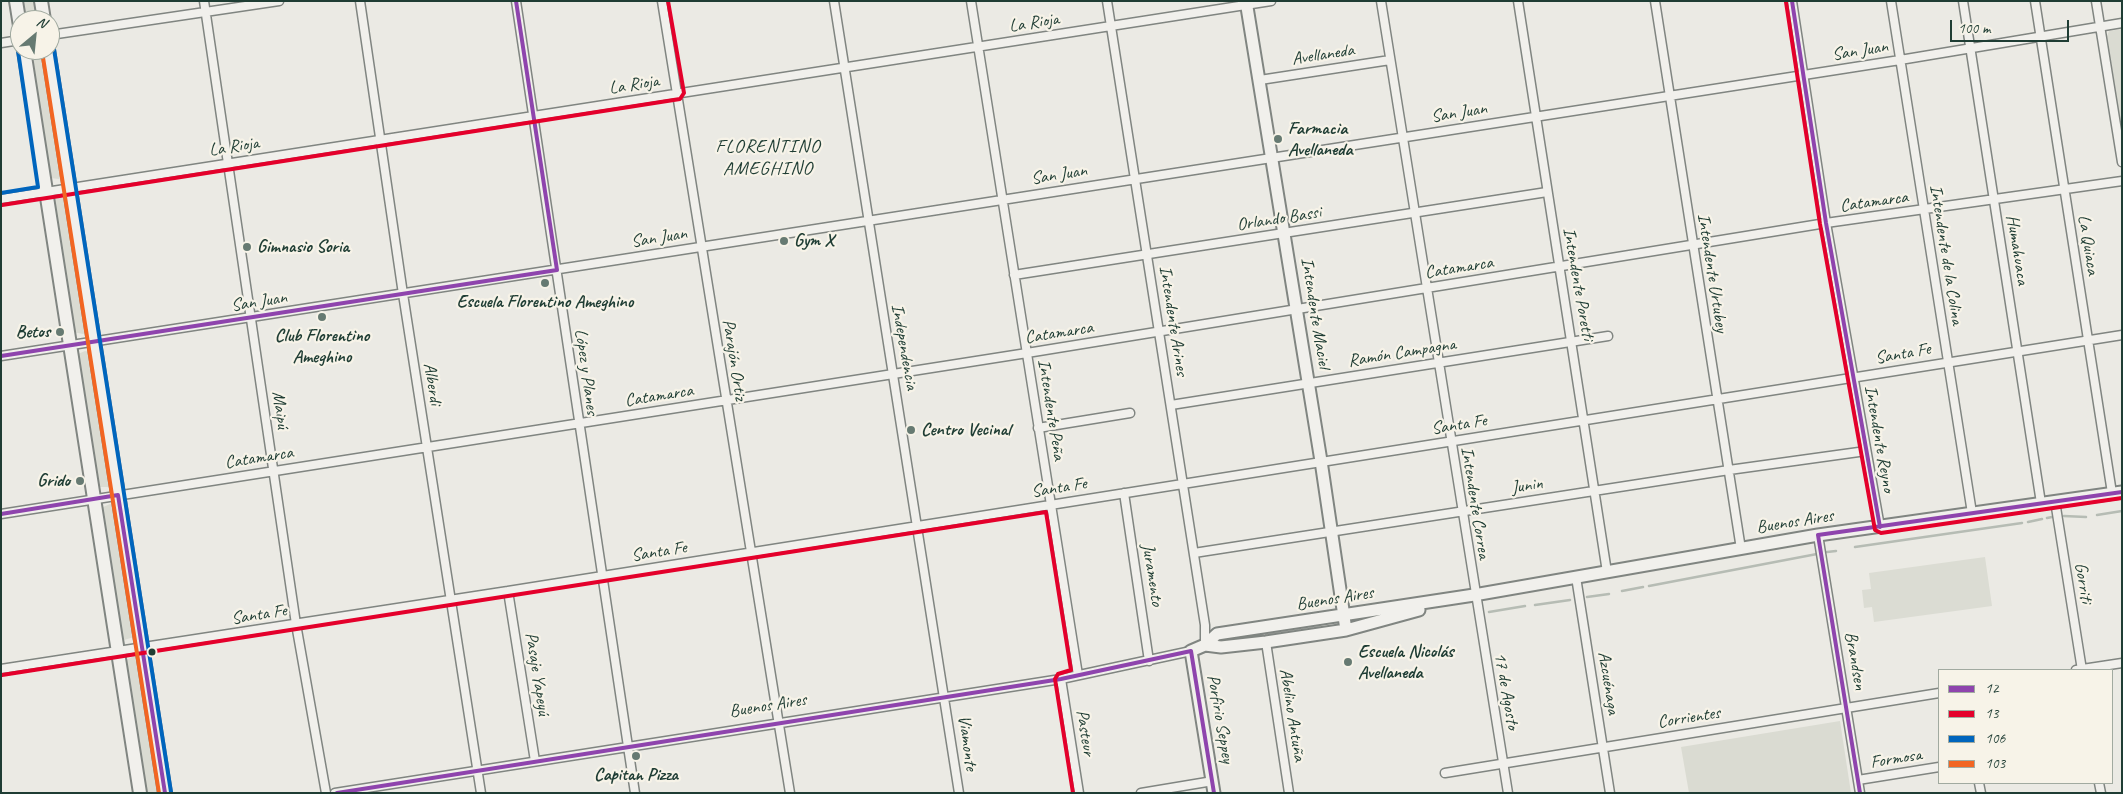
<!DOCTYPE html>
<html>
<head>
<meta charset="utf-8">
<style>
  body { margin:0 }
  #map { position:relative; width:2123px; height:794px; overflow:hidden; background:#ebeae4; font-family:Caveat,sans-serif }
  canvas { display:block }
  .frame { position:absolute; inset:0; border:2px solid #1f3d34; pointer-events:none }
  .legend { position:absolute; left:1938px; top:669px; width:175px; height:115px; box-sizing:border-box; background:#f7f3e8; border:1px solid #a1aaa0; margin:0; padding:6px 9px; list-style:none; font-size:15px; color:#1f3d34 }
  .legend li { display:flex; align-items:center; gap:10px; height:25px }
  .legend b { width:25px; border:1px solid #a1aaa0 }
  .north { position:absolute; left:10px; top:10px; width:50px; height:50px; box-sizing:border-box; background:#f7f3e8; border:1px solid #a1aaa0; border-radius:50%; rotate:28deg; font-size:14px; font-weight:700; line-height:20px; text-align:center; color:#1f3d34 }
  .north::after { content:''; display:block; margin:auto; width:18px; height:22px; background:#667a72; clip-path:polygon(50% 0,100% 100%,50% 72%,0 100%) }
  .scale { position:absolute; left:1950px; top:20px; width:119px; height:22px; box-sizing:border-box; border:2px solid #1f3d34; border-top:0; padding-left:6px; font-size:15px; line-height:18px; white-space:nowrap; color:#1f3d34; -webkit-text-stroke:4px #f7f3e8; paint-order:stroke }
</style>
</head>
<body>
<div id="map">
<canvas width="2123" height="794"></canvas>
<div class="frame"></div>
<ul class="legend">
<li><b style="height:6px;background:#8e44ad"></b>12</li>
<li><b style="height:6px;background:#e4002b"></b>13</li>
<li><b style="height:6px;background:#0065bd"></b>106</li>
<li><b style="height:6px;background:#f26522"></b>103</li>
</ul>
<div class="north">N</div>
<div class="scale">100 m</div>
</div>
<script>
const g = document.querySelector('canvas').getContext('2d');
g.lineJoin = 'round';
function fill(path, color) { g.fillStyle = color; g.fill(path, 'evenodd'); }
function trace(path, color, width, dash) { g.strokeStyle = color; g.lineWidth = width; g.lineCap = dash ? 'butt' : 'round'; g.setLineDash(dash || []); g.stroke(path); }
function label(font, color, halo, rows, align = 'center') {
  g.font = font + ' Caveat,sans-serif'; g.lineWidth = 4.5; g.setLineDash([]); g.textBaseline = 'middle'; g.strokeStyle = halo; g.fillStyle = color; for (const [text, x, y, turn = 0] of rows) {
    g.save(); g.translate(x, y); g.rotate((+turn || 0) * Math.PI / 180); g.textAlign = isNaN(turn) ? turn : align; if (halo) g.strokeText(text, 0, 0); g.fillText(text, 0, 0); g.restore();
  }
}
fill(new Path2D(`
  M1985,557l7,49 -118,16 -2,-15 -8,1 -2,-18 9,-1 -2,-16z`), '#dbdcd3');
fill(new Path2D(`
  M21,1h15l3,19h-15z
  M2122,29v104l-15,-97 2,-5z
  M30,50h13l19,126 -3,3 -9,-1z
  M56,197l10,1 21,134 -4,2 -10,-2 -20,-130z
  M85,351l4,1 22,132 -3,3h-10l-20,-133z
  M110,504l4,2 20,131 -10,3 -3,-3 -20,-129z
  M134,656l4,2 22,135h-15l-19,-133z
  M1840,721l11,72h-162l-8,-46z`), '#dadbd2');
trace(new Path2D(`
  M2097,515l25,-4
  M2064,516l22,1
  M2047,518l5,-1
  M2028,522l14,-3
  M1855,547l167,-24
  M1827,552l9,-1
  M1649,586l168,-32
  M1622,591l21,-4
  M1587,597l22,-3
  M1535,605l35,-5
  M1489,612l36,-6`), '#b6bcb4', 2.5);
const minor = new Path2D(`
  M204,1l92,623 30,169
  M360,1l43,293 78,499
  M516,1l119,792
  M662,1l128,792
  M834,1l125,792
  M971,1l107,674
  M1107,1l98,624v20
  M1381,1l127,792
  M1518,1l89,571
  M1655,1l86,548
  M1792,1l34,222 54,304
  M1891,1l81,512
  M1963,1l78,502
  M2035,1l77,492
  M2096,1l26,161
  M50,35l229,-34
  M1,43l19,-3
  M1260,80l130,-20
  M1,199l1270,-198
  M1014,275l533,-83
  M1,356l1899,-296 222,-37
  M1171,405l437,-69
  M1038,428l92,-15
  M1124,493l25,168
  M2055,501l27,169
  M1,514l1026,-161 799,-130 296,-42
  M1818,535l42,258
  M1194,553l535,-83 137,-19
  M1576,577l34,216
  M508,591l27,170
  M1266,642l23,151
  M1,669l507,-78 1614,-256
  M2076,670l46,-7
  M1061,679l18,114
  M1445,773l494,-80
  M1858,780l81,-13
  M1979,783l2,10
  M2099,783l2,10
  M335,793l726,-114 130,-28
  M1141,793l72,-12`);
const secondary = new Path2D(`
  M1246,1l75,460 25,169
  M1205,645l16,2 45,-5 80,-12 73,-20
  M1214,793l-23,-142 14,-6 12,-11 257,-39 344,-60 304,-43`);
const primary = new Path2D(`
  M16,1l4,25
  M41,1l3,19
  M24,50l116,743
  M48,50l117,743`);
trace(minor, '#808581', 11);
trace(secondary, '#808581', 15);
trace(primary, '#808581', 16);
trace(minor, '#f1f0ec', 8);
trace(secondary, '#f1f0ec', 11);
trace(primary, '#f1f0ec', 12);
trace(new Path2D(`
  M1792,1l34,222 54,304
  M1,356l556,-86 -41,-269
  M1,514l117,-19 47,298
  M337,793l724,-114 130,-28 23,142
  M1860,793l-42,-258 304,-43`), '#8e44ad', 4);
trace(new Path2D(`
  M1786,2l34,222 55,306 6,3 241,-35
  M2,205l678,-106 4,-6 -16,-92
  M2,675l1044,-163 25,158 -13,4 -3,5 18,114`), '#e4002b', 4);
trace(new Path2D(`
  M54,49l117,743
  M1,193l37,-6 -20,-136`), '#0065bd', 4);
trace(new Path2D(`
  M42,51l117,742`), '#f26522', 4);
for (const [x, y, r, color] of [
  [1278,139,5,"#667a72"],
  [784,241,5,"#667a72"],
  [247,247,5,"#667a72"],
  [545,283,5,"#667a72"],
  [322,317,5,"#667a72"],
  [60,332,5,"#667a72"],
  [911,430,5,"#667a72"],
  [80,481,5,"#667a72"],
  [152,652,4.5,"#1f3d34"],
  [1348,662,5,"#667a72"],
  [636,756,5,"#667a72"]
]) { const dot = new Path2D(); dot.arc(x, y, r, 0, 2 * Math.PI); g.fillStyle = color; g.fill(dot); trace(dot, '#f7f3e8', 2); }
label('18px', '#1f3d34', '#f7f3e8', [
  ["La Rioja",1034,23,-9],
  ["San Juan",1860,51,-9],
  ["Avellaneda",1323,55,-9],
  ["La Rioja",634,85,-9],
  ["San Juan",1459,113,-9],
  ["La Rioja",234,147,-9],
  ["San Juan",1059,175,-9],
  ["Catamarca",1874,202,-8],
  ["Orlando Bassi",1279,219,-9],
  ["San Juan",659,238,-9],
  ["La Quiaca",2088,245,81],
  ["Humahuaca",2017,250,81],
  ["Intendente de la Colina",1946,255,81],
  ["Catamarca",1459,268,-9],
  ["Intendente Urtubey",1712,273,81],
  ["Intendente Poretti",1578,284,80],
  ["San Juan",259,302,-9],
  ["Intendente Maciel",1315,313,81],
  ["Intendente Arines",1173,321,81],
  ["Catamarca",1059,333,-9],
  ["Independencia",904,347,80],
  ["Ramón Campagna",1402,353,-9],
  ["Santa Fe",1903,354,-10],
  ["Parajón Ortiz",734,360,81],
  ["López y Planes",586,372,82],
  ["Alberdi",432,384,81],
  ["Catamarca",659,396,-9],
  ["Maipú",280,410,82],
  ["Intendente Peña",1051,410,81],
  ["Santa Fe",1459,425,-9],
  ["Intendente Reyno",1879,439,80],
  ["Catamarca",259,458,-9],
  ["Junin",1527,486,-9],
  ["Santa Fe",1059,488,-9],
  ["Intendente Correa",1475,503,81],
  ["Buenos Aires",1795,522,-9],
  ["Santa Fe",659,552,-9],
  ["Juramento",1152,575,81],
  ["Gorriti",2083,583,81],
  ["Buenos Aires",1335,599,-9],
  ["Santa Fe",259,615,-9],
  ["Brandsen",1855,661,80],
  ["Pasaje Yapeyú",537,674,81],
  ["Azcuénaga",1608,683,81],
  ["17 de Agosto",1506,691,80],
  ["Buenos Aires",768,706,-9],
  ["Abelino Antuña",1292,715,81],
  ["Corrientes",1689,718,-9],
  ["Porfirio Seppey",1220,719,80],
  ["Pasteur",1085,733,81],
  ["Viamonte",967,743,82],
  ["Formosa",1896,759,-9]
]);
label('bold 18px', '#1f3d34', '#f7f3e8', [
  ["Farmacia",1288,129],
  ["Avellaneda",1288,150],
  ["Gym X",794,241],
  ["Gimnasio Soria",257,247],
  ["Escuela Florentino Ameghino",545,302,"center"],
  ["Betos",50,332,"right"],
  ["Club Florentino",322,336,"center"],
  ["Ameghino",322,357,"center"],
  ["Centro Vecinal",921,430],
  ["Grido",70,481,"right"],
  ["Escuela Nicolás",1358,652],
  ["Avellaneda",1358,673],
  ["Capitan Pizza",636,775,"center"]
], 'left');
g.letterSpacing = '1px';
label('19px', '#1f3d34', '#f7f3e8', [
  ["FLORENTINO",768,147],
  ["AMEGHINO",768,169]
]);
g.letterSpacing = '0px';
</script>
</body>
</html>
